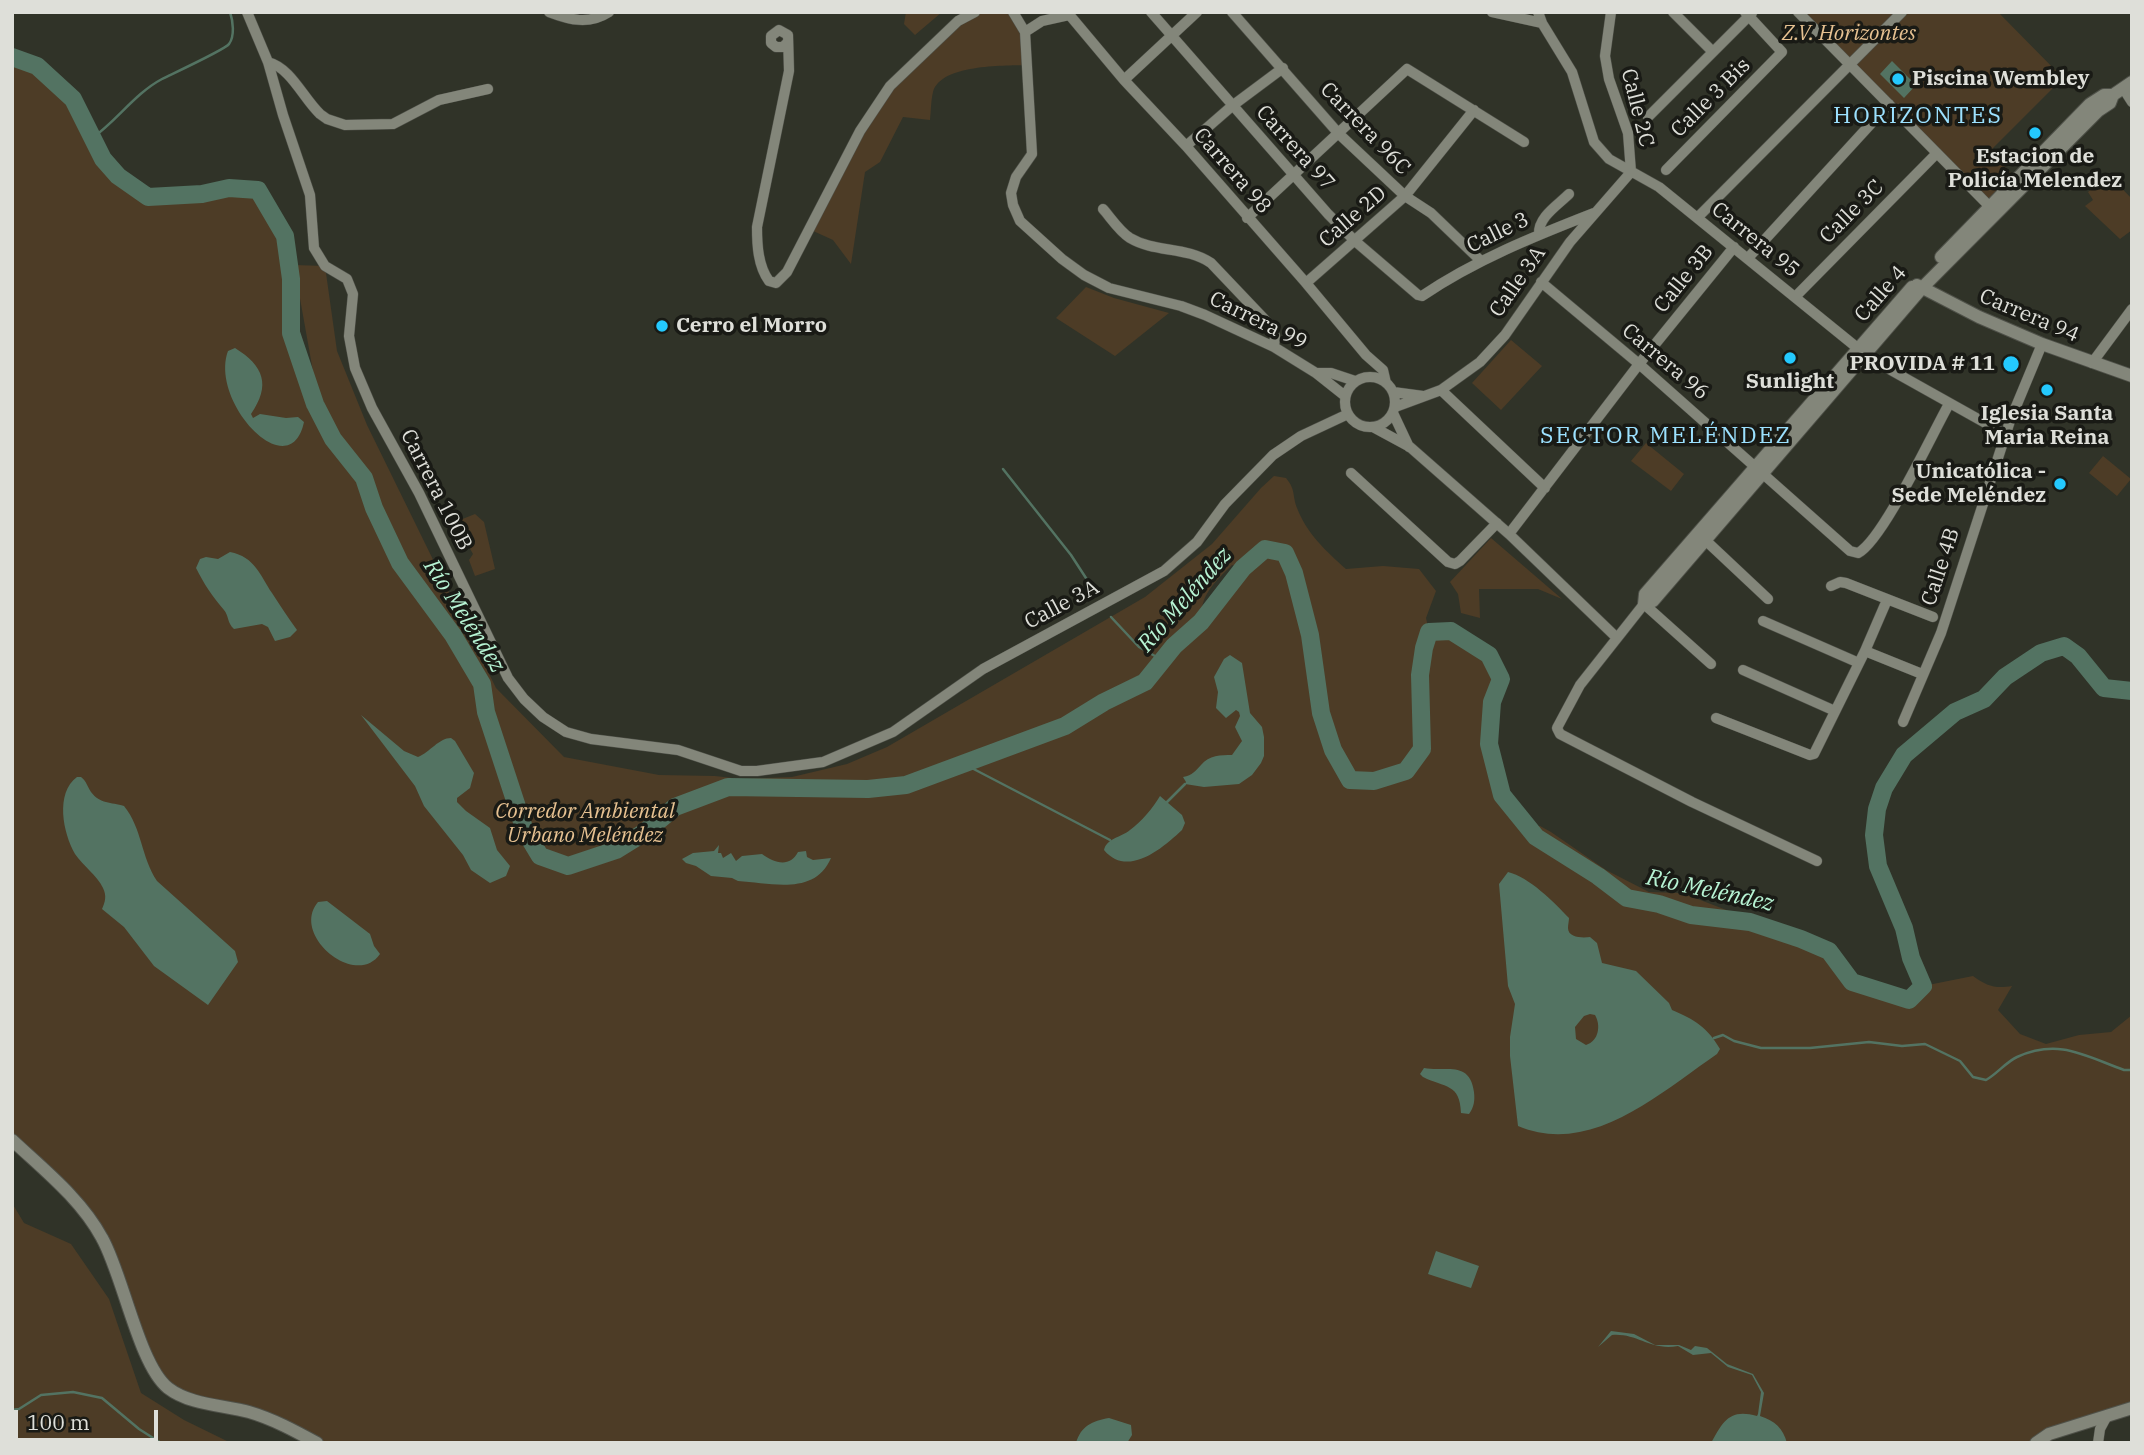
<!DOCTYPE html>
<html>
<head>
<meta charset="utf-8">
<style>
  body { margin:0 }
  #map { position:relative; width:2144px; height:1455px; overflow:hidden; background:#303328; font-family:"IBM Plex Serif",serif }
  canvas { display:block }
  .frame { position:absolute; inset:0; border:14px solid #dedfd9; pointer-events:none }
  .scale { position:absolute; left:14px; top:1410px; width:144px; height:32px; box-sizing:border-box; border:4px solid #dedfd9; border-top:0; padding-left:9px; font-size:21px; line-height:24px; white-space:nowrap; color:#dedfd9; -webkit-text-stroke:5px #191a15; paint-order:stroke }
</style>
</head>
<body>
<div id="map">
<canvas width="2144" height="1455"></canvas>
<div class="frame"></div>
<div class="scale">100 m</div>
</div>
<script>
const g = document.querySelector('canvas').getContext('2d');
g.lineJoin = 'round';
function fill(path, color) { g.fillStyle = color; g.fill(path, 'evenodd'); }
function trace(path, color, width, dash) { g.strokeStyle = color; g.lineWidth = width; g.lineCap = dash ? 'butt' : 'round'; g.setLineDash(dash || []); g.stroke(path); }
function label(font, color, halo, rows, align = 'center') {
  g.font = font + ' "IBM Plex Serif",serif'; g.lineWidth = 7; g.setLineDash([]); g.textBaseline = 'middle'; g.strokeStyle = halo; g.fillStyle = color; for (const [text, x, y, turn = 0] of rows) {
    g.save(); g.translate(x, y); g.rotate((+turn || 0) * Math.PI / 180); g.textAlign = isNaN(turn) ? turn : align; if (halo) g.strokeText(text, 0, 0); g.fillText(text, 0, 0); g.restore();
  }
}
fill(new Path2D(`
  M906,12h36l-27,23 -11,-11z
  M979,12h33l13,21 1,32c-23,1 -85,-1 -93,27 -2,8 -2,19 -3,28l-27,-3 -23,45 -15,10 -14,92 -18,-24 -22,-10 50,-98 29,-41 69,-69z
  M1798,12h92l6,6 6,-6h96l65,66 -73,73 27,28 -27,28z
  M12,57l25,9 36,33 30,60 15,17 30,21 54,-3 27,-6 29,2 27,46 6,43v54l8,19 4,20 18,44 -27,-151 31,1 12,85 30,74 129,263 68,69 95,18 56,1 26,3 51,-2 55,-13 40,-17 258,-150 67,-53 49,-56 13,-12 12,2c10,12 6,17 11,30 10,26 29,43 49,61l37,-3 36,3 17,22 -10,27 3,13h22l38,24 12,24 -9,23 -3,42 13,51 26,32 12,-1 11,6 55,38 43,22 33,1 47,18 16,11 56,17 28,12 23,31 57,18 14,-14 50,-10c14,10 22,13 39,10l-14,24 22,24 26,10 33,-9 32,-3 21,-17v393l-96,35h-1719l-33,-18 -95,-26 -27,-17 -60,-145 -90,-97zM1232,565l10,3 -39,51c-6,-22 15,-40 29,-54z
  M2108,174l24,25v31l-12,9 -35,-33 8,-6 -5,-8z
  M1086,287l28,11 55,15 -54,43 -59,-38z
  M1511,340l31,26 -41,44 -29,-27z
  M1646,443l38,31 -13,17 -40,-30z
  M2103,456l28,23 -14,17 -28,-23z
  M475,514l9,8 11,47 -20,7 -6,-16 4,-6 -18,-32z
  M1491,538l71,61 -24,-10h-59l1,29 -19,-5 -3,-19 -8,-12z
  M12,1203l12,20 47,21 38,55 32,94 43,27 47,23h-219z`), '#4d3c26');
fill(new Path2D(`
  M1892,61l24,24 -12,13 -24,-24z
  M235,348c29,18 36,37 16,66l2,4 7,-4 26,4 12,-1 6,5c-14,66 -95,-20 -76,-71z
  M230,552c25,5 30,23 42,41 8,12 16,25 25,37l-7,7 -15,4 -7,-14 -6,-3 -28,5c-7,-6 -5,-13 -10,-19 -12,-14 -20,-26 -28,-42l4,-9 6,-2 12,2z
  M1230,655l12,8 8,50 12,14 2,10v19l-3,7 -9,12 -13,9 -35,3 -19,-3 1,-2 -3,-5c10,-2 12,-6 18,-12 8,-10 20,-10 31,-10l10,-14 -7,-14 5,-11 -1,-4 -3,-2 -10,8 -10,-10 2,-16 -4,-15 10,-18z
  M361,715l43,36 14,6c12,-5 21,-19 33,-19l4,3 19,32 -4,15 -13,10v4l9,9 24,17 7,22 13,16 -4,10 -16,7 -19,-13 -8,-15 -39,-49 -9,-20z
  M77,777h4c6,5 6,9 10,15 9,12 20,10 33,14 18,22 17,51 33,75l78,70 3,11 -30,43 -54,-39 -30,-39 -22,-18c3,-7 5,-13 1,-21 -6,-13 -20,-22 -28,-34 -12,-21 -20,-61 2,-77z
  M1160,796l22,19 3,8 -3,7c-20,19 -55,48 -78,20 3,-12 16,-12 26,-20 11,-8 23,-22 30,-34z
  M719,845l-1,8h3l2,5 8,-5 5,8 6,-5 20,-2c12,9 28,14 36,-2l8,-1 1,6 6,3 18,-2c-16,38 -60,25 -93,23l-6,-3 -21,-2 -15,-10 -10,-3 -4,-4 11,-6 21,-2z
  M1508,872c21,5 46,30 61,46 0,3 -1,6 -1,10 0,10 15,10 22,9l7,6 5,20 34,8 33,32 3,7c22,9 36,18 48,39l-3,5c-57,39 -126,103 -199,72l-8,-70v-19l5,-33 -7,-18 -9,-102zM1590,1014l5,1c6,10 4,26 -9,30l-10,-6 -1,-12 9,-11z
  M327,901l43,33 4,12 6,8c-24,35 -90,-19 -62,-52z
  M1424,1068c21,4 46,-8 50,24 1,9 0,15 -5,22l-8,-1c-1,-30 -16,-25 -38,-36l-3,-3z
  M1436,1251l43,15 -8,22 -43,-14z
  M1611,1331l23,3 21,11h24l12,5 4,-4 12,2 20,16 26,10 11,19 -4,23c15,5 23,12 27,27h-76c12,-21 18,-35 46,-27l1,-2 3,-22 -9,-17 -24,-8 -17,-14 -18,2 -15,-9c-28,5 -40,-13 -66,-11l-14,12z
  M1109,1418l22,7 1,10 -5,8h-51c5,-17 16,-22 33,-25z`), '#537362');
trace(new Path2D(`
  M91,139c26,-18 43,-45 71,-60 10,-5 64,-30 67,-35 6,-8 4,-23 1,-32
  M1003,469l68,86 26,40
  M1111,617l28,30 23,13
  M964,764l146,76
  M1167,802l18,-18
  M1714,1038l9,-3 11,6 27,7h49l59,-6 33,4 23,-2 35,17 13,16 13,3c11,-6 20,-18 31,-23 42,-19 68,-1 107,13h8
  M12,1410l7,-1 22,-14 32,-3 29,6 37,31 22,14`), '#537362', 2.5);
trace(new Path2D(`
  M12,57l25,9 36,33 30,60 15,17 30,21 54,-3 27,-6 29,2 27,46 6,43v54l24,71 18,35 31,39 10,30 26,55 53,72 29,49 4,28 39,119 15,25 28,10 48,-16 29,-18 30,-25 53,-20 140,2 38,-4 159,-59 39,-24 41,-20 29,-36 27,-24 42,-54 22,-19 20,4 9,20 16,62 11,78 12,37 17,30 24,1 32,-10 16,-22 -2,-74 4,-27 5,-16 22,-1 38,24 12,24 -9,23 -3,42 13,51 34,42 62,39 29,22 32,6 32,11 59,7 51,17 28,12 23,31 57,18 14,-14 -12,-28 -7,-30 -26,-62 -4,-31 3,-26 7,-21 20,-33 51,-43 29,-13 21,-22 36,-24 23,-7 14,10 26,32 28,3`), '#537362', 18);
const minor = new Path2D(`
  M247,12l21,50 15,53 27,80 4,53 11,18 22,13 6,15 -4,42 6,32 17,40 47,85 89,185 16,21 19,18 23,15 25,7 87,11 63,21h16l66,-9 70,-30 90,-63 181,-98 33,-29 28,-38 48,-49 28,-19 47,-22
  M549,12c21,8 40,13 60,0
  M1013,12l12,20 7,122 -16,23 -5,16 2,12 7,16 42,38 22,16 25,13 72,18 24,9 69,32 42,26 29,23
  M1067,12l57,68 62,66 120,137 60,72 17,15 3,13
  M1151,12l177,202 27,27 63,54 4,1c53,-36 113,-60 172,-83
  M1232,12l107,122 66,62 26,17 50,48
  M1492,12l50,11
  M1538,12l4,11 30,49 22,70 15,17 50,28 212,172 134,75
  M1611,12l-6,44 4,23 19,54 3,39
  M1673,12l40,40
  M1798,12l196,199
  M1025,32l17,-11 27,-6
  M788,42l-5,5h-7l-5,-4v-7l8,-6 9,5 1,36 -32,156c0,18 1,39 12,54l7,2 11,-11 73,-141 30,-45 68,-65 17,-9
  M268,62c23,6 35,36 52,52l7,5 18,6 48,-1 46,-24 49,-11
  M1124,80l73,-68
  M2123,88l9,14
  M1648,117l104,-104
  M1186,146l46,-40 51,-38
  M1666,170l116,-118 -37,-40
  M1103,209c8,9 16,22 27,29 25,15 56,8 81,25l58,61 6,12 -1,11
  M1698,217l204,-205
  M1247,218l160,-149 117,73
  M1539,234c-1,-17 19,-29 30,-40
  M1748,258l141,-154
  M1541,282l98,82 211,187 8,2c25,-13 74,-119 91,-149
  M1306,283l99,-87 69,-86
  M1795,297l142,-144
  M2092,363l40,-54
  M1316,373h15l24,8
  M1345 402a25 25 0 1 1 50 0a25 25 0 1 1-50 0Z
  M1441,390l104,98
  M1393,392l30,4
  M1395,407l46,-17 39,-28 25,-27 65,-93 61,-70
  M1393,413l16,34
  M1373,427l37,20 99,87 107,103
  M1351,473l97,89 7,2 5,-3 37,-38
  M1509,534l130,-170 95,-117
  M1702,537l66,62
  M1831,586l9,-4 6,1 87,34
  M1763,621l96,42
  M1865,651l57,23
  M1711,664l-67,-60 -64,81 -23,43 3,6 132,68 125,59
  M1743,670l92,41
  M1716,718l94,37 4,-1 51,-103 22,-51
  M1903,722l38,-89 69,-212 32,-77
  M2098,1443l2,-14 7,-13`);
const tertiary = new Path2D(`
  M1941,257l149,-153 14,-9h9
  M1917,285l62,32 63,27 90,32
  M1644,604l9,-3 6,-7 263,-306 176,-177 12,-8 3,-8 19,-13
  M1644,604l1,-10 267,-307
  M12,1140c32,30 69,59 90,98 21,37 37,127 66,150 22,17 55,17 81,24 24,7 46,19 68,31
  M2036,1443l13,-9 83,-26`);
trace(minor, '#4f5149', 11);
trace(tertiary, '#4f5149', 14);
trace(minor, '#83867a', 10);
trace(tertiary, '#83867a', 12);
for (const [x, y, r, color] of [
  [1898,79,7,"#24c9fe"],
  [2035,133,7,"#24c9fe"],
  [662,326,7,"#24c9fe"],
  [1790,358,7,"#24c9fe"],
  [2011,364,9,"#24c9fe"],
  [2047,390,7,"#24c9fe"],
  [2060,484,7,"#24c9fe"]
]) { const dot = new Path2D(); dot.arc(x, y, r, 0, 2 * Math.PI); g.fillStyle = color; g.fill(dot); trace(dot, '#191a15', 2.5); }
label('italic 21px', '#e6c191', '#191a15', [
  ["Z.V. Horizontes",1849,34],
  ["Corredor Ambiental",585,812],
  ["Urbano Meléndez",585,836]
]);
label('bold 21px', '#dedfd9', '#191a15', [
  ["Piscina Wembley",1912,79,"left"],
  ["Estacion de",2035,157],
  ["Policía Melendez",2035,181],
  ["Cerro el Morro",676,326,"left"],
  ["PROVIDA # 11",1995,364,"right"],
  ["Sunlight",1790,382],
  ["Iglesia Santa",2047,414],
  ["Maria Reina",2047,438],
  ["Unicatólica -",2046,472,"right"],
  ["Sede Meléndez",2046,496,"right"]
]);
label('21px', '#dedfd9', '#191a15', [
  ["Calle 3 Bis",1711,98,-45],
  ["Calle 2C",1637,108,76],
  ["Carrera 96C",1365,129,46],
  ["Carrera 97",1295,148,48],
  ["Carrera 98",1232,171,49],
  ["Calle 3C",1852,212,-45],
  ["Calle 2D",1353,217,-41],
  ["Calle 3",1498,233,-26],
  ["Carrera 95",1755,240,39],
  ["Calle 3B",1684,279,-51],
  ["Calle 3A",1518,282,-55],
  ["Calle 4",1881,294,-49],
  ["Carrera 94",2029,316,23],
  ["Carrera 99",1258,321,26],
  ["Carrera 96",1665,362,40],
  ["Carrera 100B",436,490,63],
  ["Calle 4B",1941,567,-72],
  ["Calle 3A",1062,605,-28]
]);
g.letterSpacing = '2px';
label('23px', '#9ce1ff', '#191a15', [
  ["HORIZONTES",1918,116],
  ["SECTOR MELÉNDEZ",1666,436]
]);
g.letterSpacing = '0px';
label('italic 23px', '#b7f4d4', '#191a15', [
  ["Río Meléndez",1185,600,-49],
  ["Río Meléndez",464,616,57],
  ["Río Meléndez",1710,891,12]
]);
</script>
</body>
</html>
